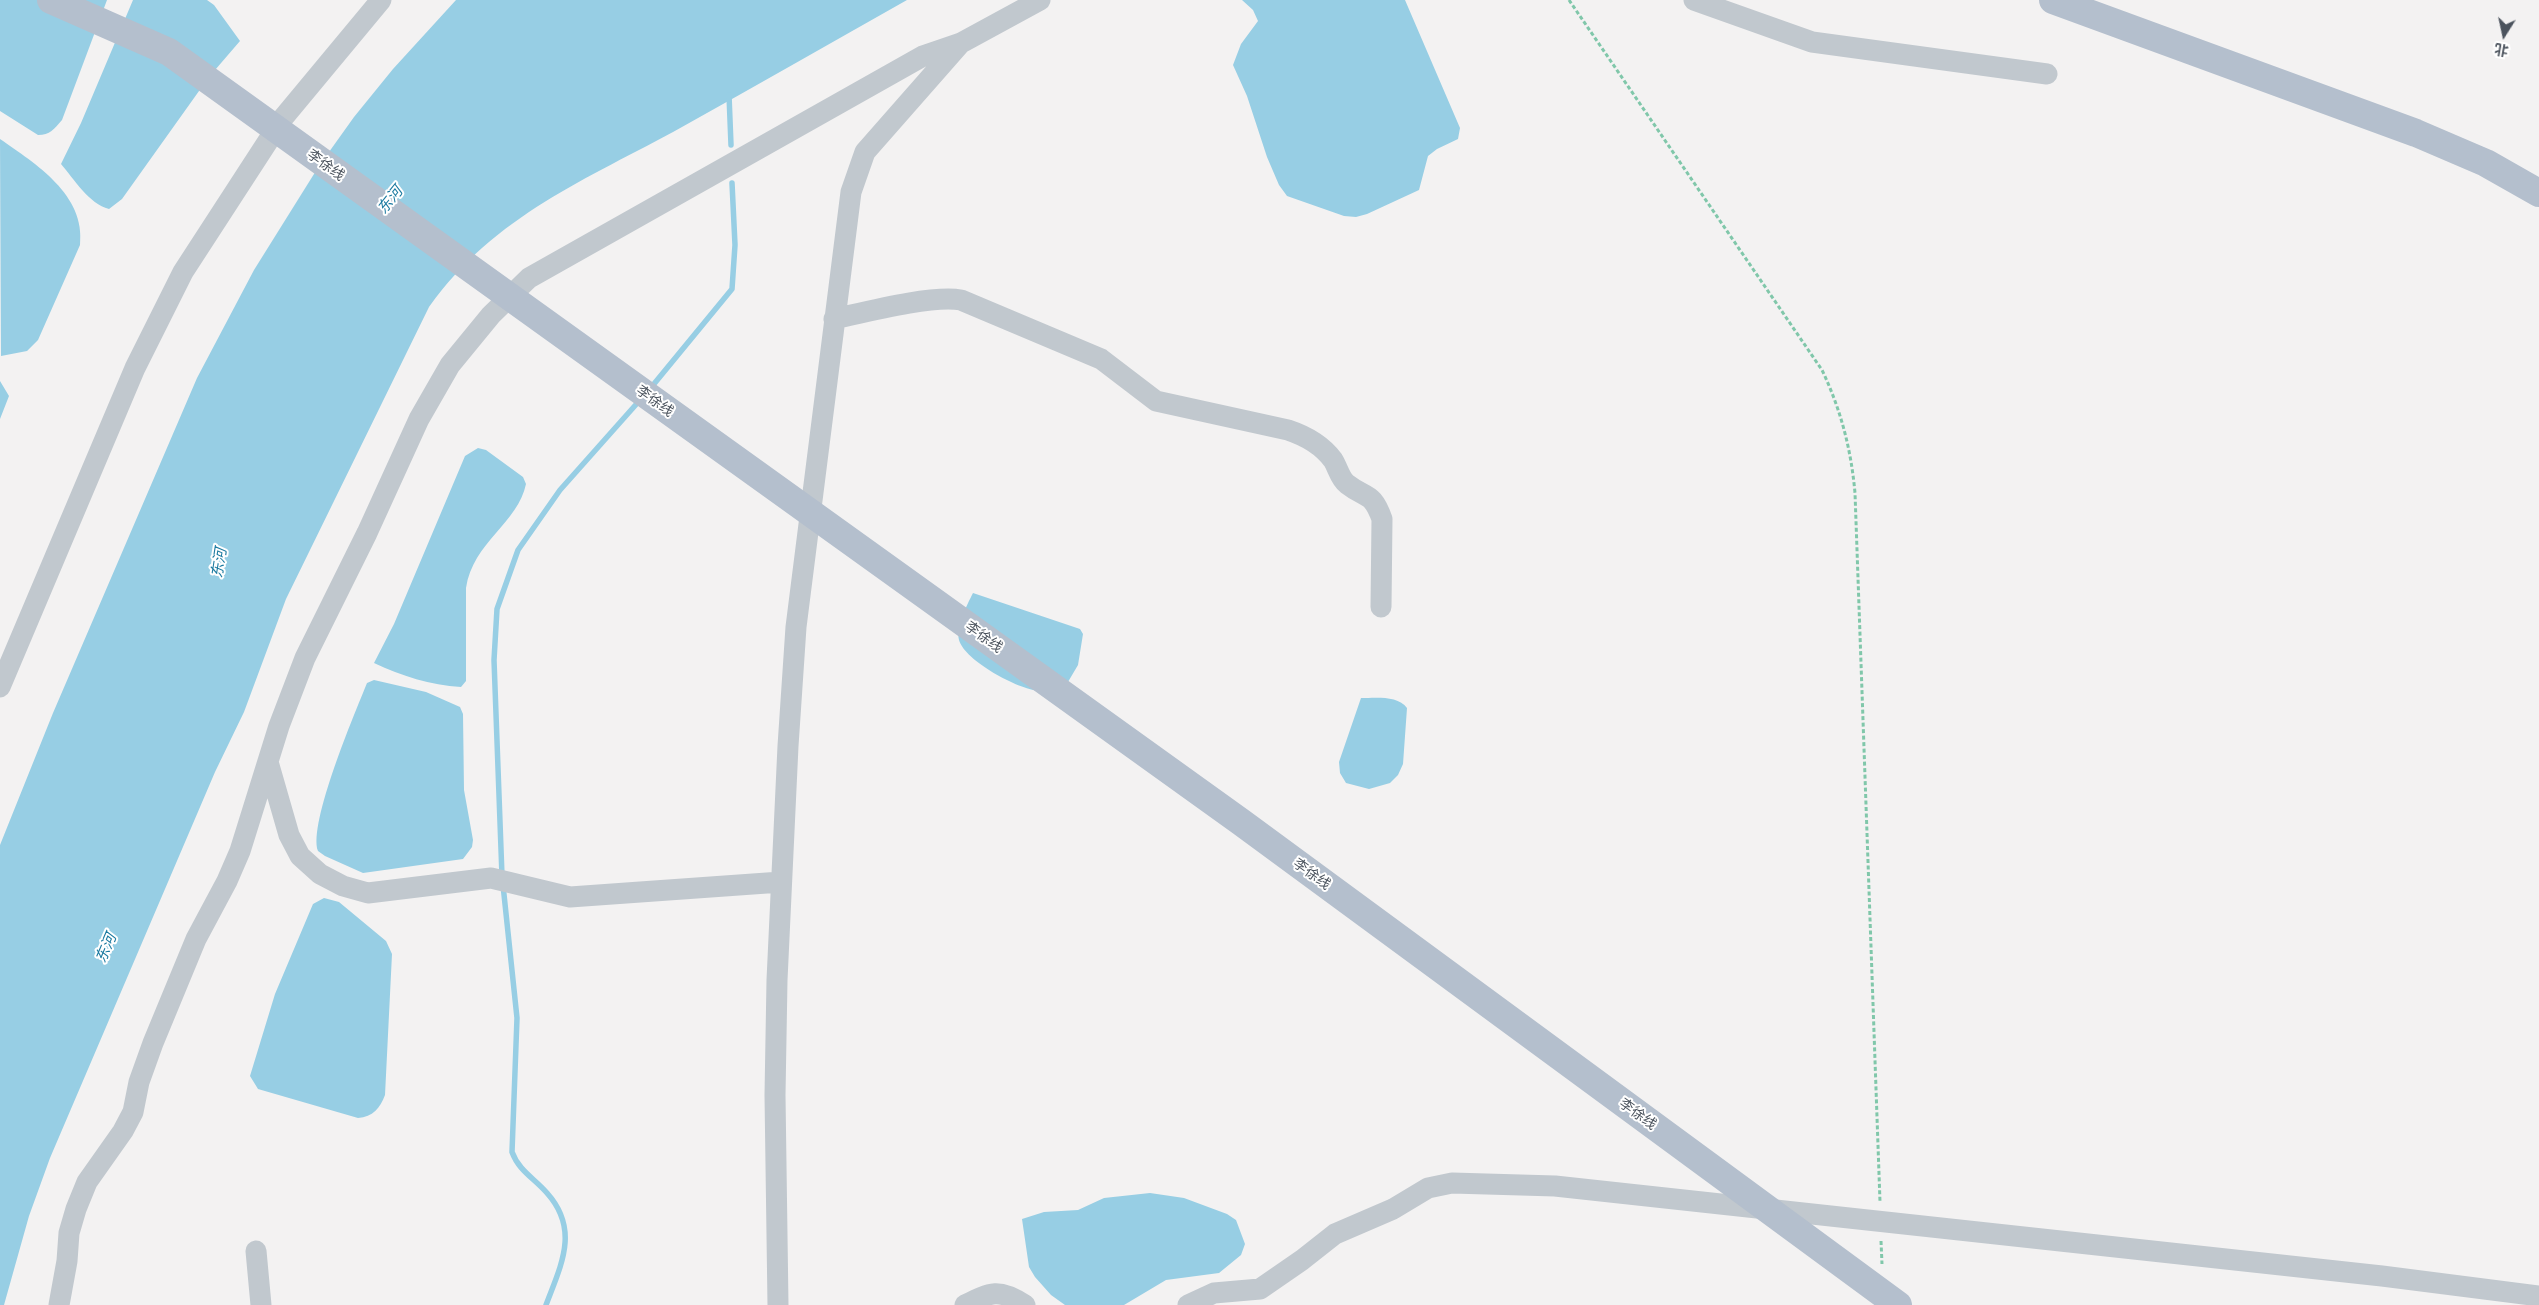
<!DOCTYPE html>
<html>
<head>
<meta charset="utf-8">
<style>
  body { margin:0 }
  #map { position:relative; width:2539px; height:1305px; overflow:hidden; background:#f3f2f2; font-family:Lato,"Noto Sans SC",sans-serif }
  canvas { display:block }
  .north { position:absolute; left:2479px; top:10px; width:50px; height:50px; -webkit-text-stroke:4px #fff; paint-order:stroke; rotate:190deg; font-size:14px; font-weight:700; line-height:20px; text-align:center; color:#4b535d }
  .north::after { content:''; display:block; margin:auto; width:18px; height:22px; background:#4b535d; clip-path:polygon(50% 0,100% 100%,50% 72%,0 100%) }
</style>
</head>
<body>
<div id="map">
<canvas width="2539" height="1305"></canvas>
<div class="north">北</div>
</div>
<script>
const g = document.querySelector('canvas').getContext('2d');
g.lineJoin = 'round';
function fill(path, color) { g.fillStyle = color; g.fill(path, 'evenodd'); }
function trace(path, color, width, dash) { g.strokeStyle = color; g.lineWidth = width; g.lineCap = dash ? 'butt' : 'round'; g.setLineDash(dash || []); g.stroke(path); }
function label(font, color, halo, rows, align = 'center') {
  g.font = font + ' Lato,"Noto Sans SC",sans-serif'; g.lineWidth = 4; g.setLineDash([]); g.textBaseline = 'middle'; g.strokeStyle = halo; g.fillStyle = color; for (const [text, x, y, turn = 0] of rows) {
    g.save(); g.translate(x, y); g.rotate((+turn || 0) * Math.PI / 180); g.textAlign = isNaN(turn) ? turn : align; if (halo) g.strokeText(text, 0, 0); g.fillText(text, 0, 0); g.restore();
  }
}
fill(new Path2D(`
  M0,0h107l-45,120c-8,9 -12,15 -24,15l-38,-24z
  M133,0h74l7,5 26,36 -31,36 -87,122 -13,10c-20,-5 -35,-30 -48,-45l20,-41z
  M456,0h451c-75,42 -149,85 -225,127 -96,53 -186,87 -253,180l-143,292 -42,113 -29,60 -165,386 -21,58 -25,89h-4v-460l53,-132 144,-335 57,-108 65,-104 35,-49 39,-48z
  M1242,0h163l55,128 -2,11 -21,10 -9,7 -9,34 -52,24 -11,3 -12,-1 -57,-20 -8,-11 -12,-28 -20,-61 -14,-31 8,-21 17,-23 -5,-11z
  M0,139c36,25 86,56 80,106l-42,95 -11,11 -26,5z
  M0,381l9,15 -9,23z
  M478,448l8,2 37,27 3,7c-8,39 -53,58 -60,104v93l-5,6c-31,-2 -59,-11 -87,-24l20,-39 71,-168z
  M973,593l107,36 3,5 -5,31 -13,22c-8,1 -18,5 -26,4 -21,-2 -74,-30 -80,-51 -3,-14 8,-35 14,-47z
  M374,680l52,12 34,15 3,7 1,76 9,50 -1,7 -9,12 -100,14 -38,-17 -7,-5c-10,-28 37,-138 49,-168z
  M1361,698c14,0 37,-3 46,10l-4,56 -5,11 -8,8 -21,6 -23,-6 -6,-10 -1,-11z
  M324,898l15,4 47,39 6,13 -7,141c-5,13 -12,22 -27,23l-100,-29 -8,-13 25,-82 38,-90z
  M1150,1193l34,5 43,16 9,6 9,24 -4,11 -22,18 -53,7 -42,25h-59l-14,-10 -16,-18 -6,-10 -7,-48 22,-7 34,-2 26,-12z`), '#97cee4');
trace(new Path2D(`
  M729,95l2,50
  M649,390l83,-101 3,-44 -3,-62
  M502,876l-8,-216 3,-51 21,-59 42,-60 80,-90
  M503,885l14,133 -5,134c7,19 22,26 35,41 33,37 14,72 -1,112`), '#97cee4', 5.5);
trace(new Path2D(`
  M1569,0l253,370c19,40 29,79 33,123l25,709
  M1881,1241l1,23`), '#80c7aa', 3, [4, 2.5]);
trace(new Path2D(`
  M1694,0l118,42 235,32
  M834,319c32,-7 97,-24 127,-19l140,59 55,42 132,29c18,6 34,15 45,30 5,8 7,19 14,24 19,15 25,7 35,35l-1,88
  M0,687l135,-319 48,-96 100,-154 98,-118
  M268,762l21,73 11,21 20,18 23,12 25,7 123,-15 79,19 211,-15
  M256,1251l5,54
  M59,1305l8,-44 2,-28 7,-24 11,-27 36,-51 10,-19 6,-30 14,-39 43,-104 31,-58 13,-30 39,-125 26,-68 62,-125 52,-114 31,-54 41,-50 38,-37 394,-222 38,-13 79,-43
  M778,1305l-3,-210 2,-115 11,-234 8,-119 55,-435 14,-40 94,-107
  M965,1305c26,-13 34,-17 60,0
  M1188,1305l26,-12 46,-4 42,-29 33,-26 58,-25 35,-21 24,-5 103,3 827,90 157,20`), '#c1c8ce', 21);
trace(new Path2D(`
  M51,0l118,52 1072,770 657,483
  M2053,0l363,133 70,30 53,30`), '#b4bfcd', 28);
label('14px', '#4b535d', '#fff', [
  ["李徐线",326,165,36],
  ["李徐线",655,401,36],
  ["李徐线",984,637,36],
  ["李徐线",1312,874,36],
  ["李徐线",1638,1114,36]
]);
label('italic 15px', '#1b7aa0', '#fff', [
  ["东河",390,200,-51],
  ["东河",219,563,-81],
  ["东河",106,948,-67]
]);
</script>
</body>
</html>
